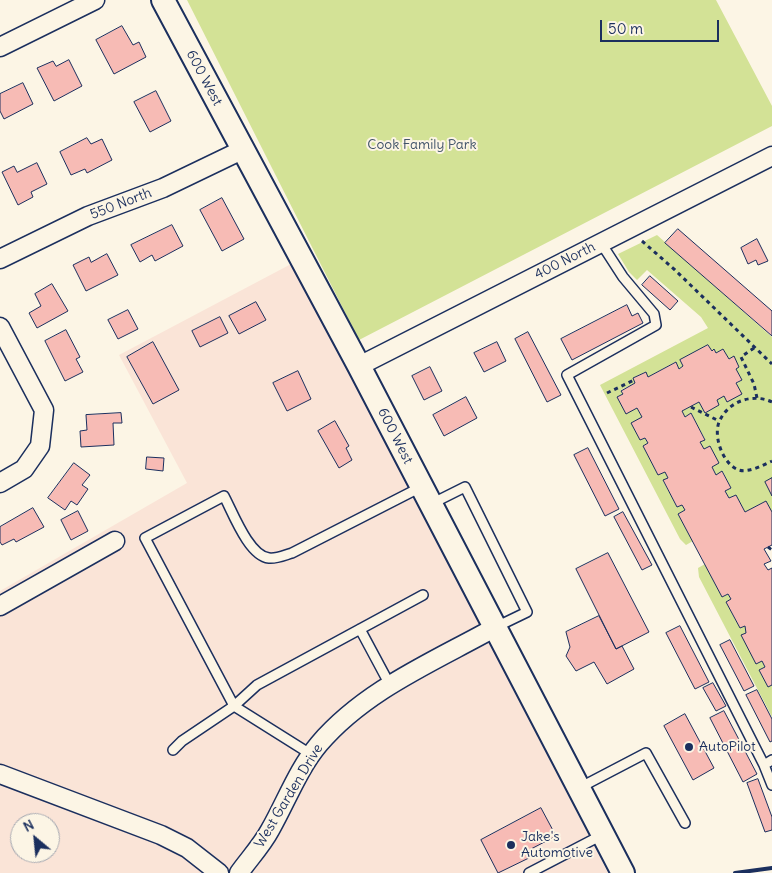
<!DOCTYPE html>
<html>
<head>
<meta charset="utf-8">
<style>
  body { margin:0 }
  #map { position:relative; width:772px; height:873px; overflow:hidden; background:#fcf5e5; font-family:Delius,sans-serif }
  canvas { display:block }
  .north { position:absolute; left:10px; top:813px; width:50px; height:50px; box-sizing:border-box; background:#fcf5e5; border:1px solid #a2a6af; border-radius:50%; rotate:332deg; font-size:14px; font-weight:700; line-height:20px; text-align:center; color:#1b2f5e }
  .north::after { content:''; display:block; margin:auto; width:18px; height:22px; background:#1b2f5e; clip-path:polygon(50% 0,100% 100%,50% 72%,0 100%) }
  .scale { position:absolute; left:600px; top:20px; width:119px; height:22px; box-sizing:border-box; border:2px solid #1b2f5e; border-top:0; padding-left:6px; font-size:15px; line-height:18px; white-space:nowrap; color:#1b2f5e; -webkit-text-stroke:4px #fcf5e5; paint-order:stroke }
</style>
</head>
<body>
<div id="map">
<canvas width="772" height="873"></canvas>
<div class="north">N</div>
<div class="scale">50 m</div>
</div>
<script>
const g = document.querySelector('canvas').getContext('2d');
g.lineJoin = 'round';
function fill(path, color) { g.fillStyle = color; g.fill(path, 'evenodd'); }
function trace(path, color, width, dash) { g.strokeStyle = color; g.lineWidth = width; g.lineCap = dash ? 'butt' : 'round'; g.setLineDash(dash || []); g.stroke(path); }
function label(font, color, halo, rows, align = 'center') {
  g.font = font + ' Delius,sans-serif'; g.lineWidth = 4; g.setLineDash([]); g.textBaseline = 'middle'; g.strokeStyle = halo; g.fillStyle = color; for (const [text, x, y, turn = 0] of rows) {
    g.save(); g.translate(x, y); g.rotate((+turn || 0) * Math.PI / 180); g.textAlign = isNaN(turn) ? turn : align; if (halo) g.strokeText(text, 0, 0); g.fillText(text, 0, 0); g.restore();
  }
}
fill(new Path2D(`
  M293,263l315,610h-608v-282l187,-108 -68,-128zM20,823h30v30h-30z`), '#fae4d7');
fill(new Path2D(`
  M187,0h529l56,106v20l-413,214z
  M657,235l115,102v177l-6,-13 -21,11 -9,-17 -7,3 -4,-7 6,-3 -8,-16 -7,3 -16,-33 5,-3 -14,-26 -6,4 -3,-6 17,-9 6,11 14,-8 -2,-5c10,-5 15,-14 25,-20l-6,-11 3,-2 -5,-10 -5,2 -6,-10 -7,4 -2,-3 -2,1 -4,-6 -28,15 3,6 -4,3 -4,-7 -27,15 -3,-5 -12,6 2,5 -14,7 2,4 -6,3 9,16 11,-5 5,9 -11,6 9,17 5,-2 3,5 -5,3 15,29 7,-3 3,6 -5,3 14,26 5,-2 3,5 -7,4 15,27 -7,4 -6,-6 -80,-154 108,-57 -7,-11 -54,-47 -10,10 -8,-8 -11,-18z
  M705,564l17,33 6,-3 3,5 -5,3 14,26 5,-2 20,41 -6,3 9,17 4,-2v32l-73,-140 -1,-9z`), '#d3e296');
const building = new Path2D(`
  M122,26l11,19 6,-3 7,15 -32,17 -18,-34z
  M69,60l13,26 -28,15 -17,-33 16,-7 3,5z
  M23,83l10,21 -29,15 -4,-8v-17z
  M156,91l15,30 -21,11 -16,-30z
  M87,138l4,6 11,-5 10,21 -25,13 -2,-4 -14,6 -11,-23z
  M37,163l10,21 -16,8 2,5 -15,8 -16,-33 12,-6 3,6z
  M222,198l22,41 -22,12 -22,-41z
  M172,225l11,21 -28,15 -3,-6 -12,7 -9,-17z
  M678,229l94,82v25l-107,-93z
  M757,239l11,22 -10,4 -2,-5 -8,4 -7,-16z
  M107,254l11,21 -32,16 -13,-26 16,-8 2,5z
  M650,276l28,25 -8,9 -28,-25z
  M52,284l16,27 -31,17 -8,-15 12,-7 -6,-12z
  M256,302l10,18 -27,14 -10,-18z
  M627,305l5,11 6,-3 5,10 -71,37 -11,-21z
  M128,310l10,19 -20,10 -10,-19z
  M220,317l8,16 -28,14 -8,-16z
  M66,330l14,27 -4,2 7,13 -18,9 -20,-40z
  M528,332l33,63 -14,7 -32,-63z
  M153,342l26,48 -26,14 -26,-47z
  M497,342l9,19 -22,11 -10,-19z
  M708,345l4,6 2,-2 2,4 7,-4 6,10 5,-3 5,11 -3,2 6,11 -6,3 6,11 -15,8 -3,-6 -7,4 2,5 -14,8 -6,-11 -17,9 3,6 6,-4 14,27 -5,2 4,7 6,-3 9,17 -7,4 4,8 6,-4 9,17 -6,3 4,7 7,-3 9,17 21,-11 6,11v33l-8,4 7,12 -7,3 4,6 4,-2v117l-4,2 -9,-17 6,-3 -3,-6 -6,3 -15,-29 5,-2 -1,-7 -5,2 -14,-26 5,-3 -3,-5 -6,3 -44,-83 7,-4 -3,-5 -5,2 -14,-27 5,-2 -3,-6 -7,3 -15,-29 5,-3 -3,-5 -5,2 -9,-17 11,-6 -5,-9 -11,6 -9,-17 6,-3 -2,-3 14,-8 -2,-5 13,-6 2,5 28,-15 3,7 4,-3 -3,-6z
  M430,367l12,24 -18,9 -12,-24z
  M298,371l13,28 -24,12 -14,-28z
  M466,397l11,21 -33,18 -11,-21z
  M121,413l1,10h-9l1,22 -33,2 -1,-16 7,-1 -1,-15z
  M335,421l14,25 -3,2 6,12 -13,8 -21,-37z
  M588,448l31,61 -14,7 -31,-61z
  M147,457l17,1 -1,13 -17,-2z
  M74,463l16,12 -8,10 6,4 -11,16 -6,-4 -6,9 -17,-12z
  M772,478v18l-7,-14z
  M33,508l11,19 -28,15 -2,-3 -12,6 -2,-3v-15z
  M78,511l10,20 -17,9 -10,-20z
  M623,512l29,53 -10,5 -28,-53z
  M608,553l41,79 -33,17 -40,-80z
  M599,616l17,33 6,-3 12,23 -27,15 -13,-22 -18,9 -10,-15 4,-9 -4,-15z
  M680,626l29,56 -14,7 -29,-56z
  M730,640l24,46 -10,5 -24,-46z
  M713,683l13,23 -10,5 -13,-23z
  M757,690l15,29v22l-2,1 -24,-47z
  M724,711l33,63 -14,8 -33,-64z
  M685,714l29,54 -21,12 -29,-54z
  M758,779l14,38v13l-7,2 -18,-49z
  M541,808l15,28 -27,14 4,6 -35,17 -17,-33z`);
fill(building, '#f7bbb5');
trace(building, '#1b2f5e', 1);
const service = new Path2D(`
  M601,243l22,34 31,37 2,11 -89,50 197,390 8,-5
  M431,504l34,-17 62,125 -31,15
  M360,629l30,56
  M173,750l9,-9 52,-35 23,-21 166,-90
  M312,755l-78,-49 -89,-168 79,-42c9,17 25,60 45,62 7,1 16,-3 23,-5l129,-66
  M764,765l8,20
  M579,788l67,-35 39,70
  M529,873l73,-38`);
const minor = new Path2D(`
  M0,47l95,-47
  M0,259l88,-43 75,-28 79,-38
  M0,327l44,83 -4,36 -16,23 -24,14
  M359,366l413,-210
  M0,606l115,-65
  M0,774l161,61 26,13 32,25
  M239,873c10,-14 23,-28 31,-43 16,-28 28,-61 49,-86 46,-54 114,-82 175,-116`);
const tertiary = new Path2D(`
  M163,0l196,366 264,507`);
trace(service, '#1b2f5e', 12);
trace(minor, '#1b2f5e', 21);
trace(tertiary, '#1b2f5e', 26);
trace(new Path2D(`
  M642,241l33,29 97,94
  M754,348l-13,9 13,27 3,14
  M607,393l27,-13
  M772,402c-19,-9 -43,-1 -52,18 -8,15 3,45 19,50 10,3 24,-5 33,-9
  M691,407l28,14
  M768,547l4,3`), '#1b2f5e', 3, [4, 4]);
trace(service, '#fcf5e5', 9);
trace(minor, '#fcf5e5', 18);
trace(tertiary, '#fcf5e5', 22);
trace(new Path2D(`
  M735,873l37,-5`), '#1b2f5e', 4);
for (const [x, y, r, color] of [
  [689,747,5,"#1b2f5e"],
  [511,845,5,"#1b2f5e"]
]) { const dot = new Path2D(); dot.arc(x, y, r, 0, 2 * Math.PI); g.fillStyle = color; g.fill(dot); trace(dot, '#fcf5e5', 2); }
label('14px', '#1b2f5e', '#fcf5e5', [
  ["600 West",204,78,62],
  ["550 North",121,204,-21],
  ["400 North",565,261,-27],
  ["600 West",395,436,63],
  ["West Garden Drive",289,796,-59]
]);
label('14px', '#405369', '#fcf5e5', [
  ["Cook Family Park",422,145]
]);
label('14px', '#1b2f5e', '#fcf5e5', [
  ["AutoPilot",699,747],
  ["Jake's",521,837],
  ["Automotive",521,853]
], 'left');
</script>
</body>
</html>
